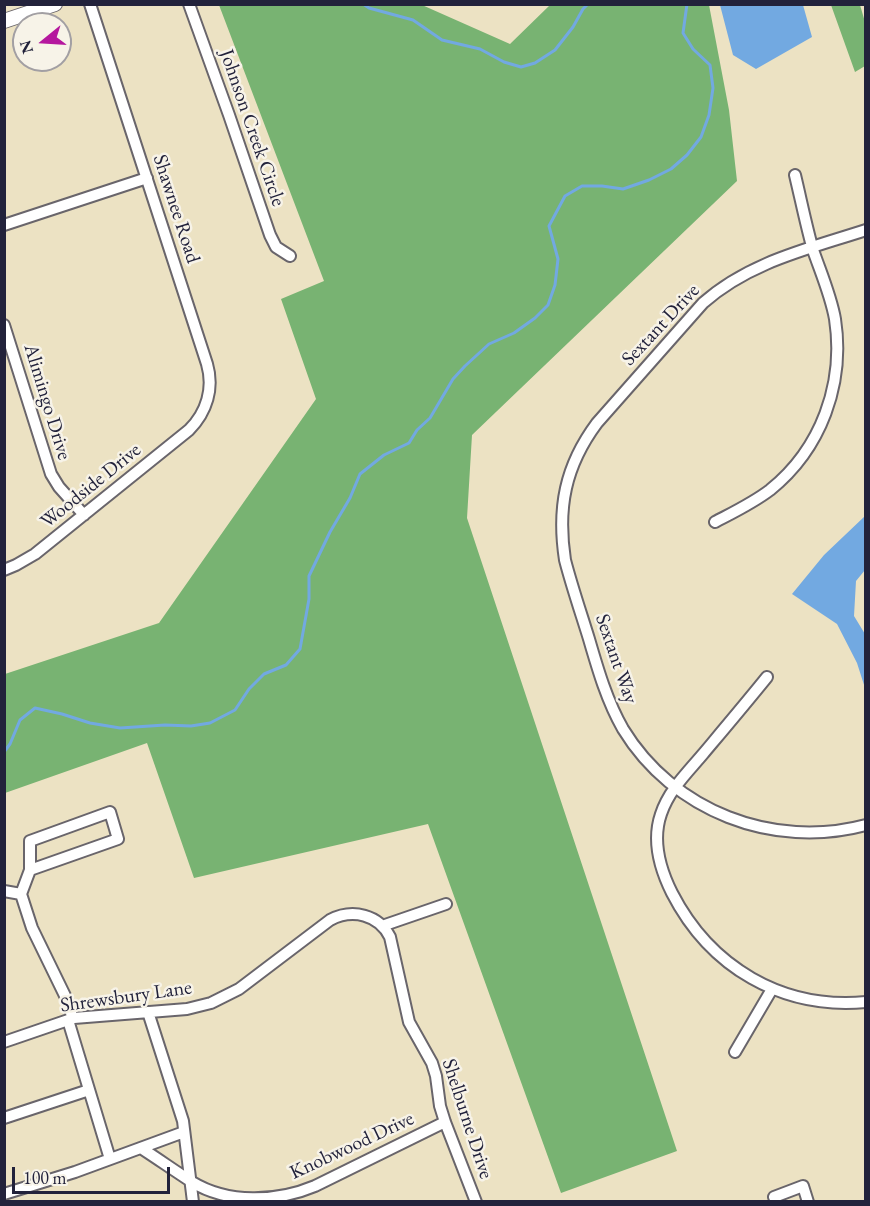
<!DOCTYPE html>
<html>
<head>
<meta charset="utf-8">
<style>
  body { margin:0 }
  #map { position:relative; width:870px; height:1206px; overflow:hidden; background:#ece2c3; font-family:"EB Garamond",serif }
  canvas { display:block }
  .frame { position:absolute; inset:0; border:6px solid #22223b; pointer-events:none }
  .north { position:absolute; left:12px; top:12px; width:60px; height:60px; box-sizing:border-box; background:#f7f3e8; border:2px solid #a29fa3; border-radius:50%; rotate:252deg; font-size:16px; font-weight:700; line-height:24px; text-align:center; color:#22223b }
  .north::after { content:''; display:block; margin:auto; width:21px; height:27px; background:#b5179e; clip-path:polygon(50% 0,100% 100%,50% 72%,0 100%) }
  .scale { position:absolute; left:12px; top:1167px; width:158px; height:27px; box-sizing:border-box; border:3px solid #22223b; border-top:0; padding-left:8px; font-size:18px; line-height:21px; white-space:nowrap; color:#22223b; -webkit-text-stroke:4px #f7f3e8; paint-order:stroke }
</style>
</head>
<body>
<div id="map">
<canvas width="870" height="1206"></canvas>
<div class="frame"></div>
<div class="north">N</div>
<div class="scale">100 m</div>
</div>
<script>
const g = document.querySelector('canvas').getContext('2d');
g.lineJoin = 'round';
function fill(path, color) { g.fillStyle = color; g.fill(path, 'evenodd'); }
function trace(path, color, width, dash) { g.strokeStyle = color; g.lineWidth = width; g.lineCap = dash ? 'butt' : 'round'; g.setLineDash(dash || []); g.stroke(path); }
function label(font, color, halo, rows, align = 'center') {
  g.font = font + ' "EB Garamond",serif'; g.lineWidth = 5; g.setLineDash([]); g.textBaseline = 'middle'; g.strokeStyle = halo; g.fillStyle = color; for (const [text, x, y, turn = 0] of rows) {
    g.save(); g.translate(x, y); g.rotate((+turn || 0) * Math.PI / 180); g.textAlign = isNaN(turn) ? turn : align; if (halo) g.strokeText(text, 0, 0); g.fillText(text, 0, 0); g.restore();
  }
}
fill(new Path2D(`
  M219,5h203l88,39 40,-39h159l20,105 8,71 -265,254 -5,83 210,633 -116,42 -133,-369 -234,54 -47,-135 -142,50v-119l154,-51 157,-224 -35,-100 43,-18z
  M831,5h29l5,17v44l-10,6z`), '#78b372');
fill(new Path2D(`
  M720,5h83l9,32 -56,32 -23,-14z
  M865,516v54l-9,11 -2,35 11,18v54l-8,-25 -20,-39 -45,-30 32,-39z`), '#72a9e1');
trace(new Path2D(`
  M363,4l6,4 44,12 29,20 38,9 24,13 17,5 14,-4 20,-13 18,-23 10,-18 5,-5
  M4,752l6,-8 10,-24 15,-12 27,6 28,9 30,5 45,-3 26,1 19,-3 25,-13 14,-21 15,-15 22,-9 14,-16 9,-50v-23l21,-44 20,-34 10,-24 24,-19 25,-12 8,-13 13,-12 23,-39 12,-13 24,-22 25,-11 21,-15 13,-13 7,-20 3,-26 -9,-33 16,-30 17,-10h20l21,3 26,-9 22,-11 16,-14 14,-18 8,-22 4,-27 -3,-23 -17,-16 -10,-16 4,-29`), '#72a9e1', 3);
const minor = new Path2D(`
  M189,4l40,111 41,120 6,12 14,9
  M4,225l143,-47
  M866,230c-58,19 -117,32 -163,73l-106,120c-32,43 -40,85 -32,137 7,27 16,53 24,79 9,31 18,62 34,90 50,82 150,121 243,96
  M4,325l47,149 8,13 25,28
  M715,522c19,-10 38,-19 55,-32 51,-41 75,-106 65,-171 -4,-23 -14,-46 -22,-69 -7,-25 -12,-50 -18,-75
  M4,570l12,-5 19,-11 154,-124c18,-18 25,-42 18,-66l-117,-360
  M767,677c-21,26 -43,52 -64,77 -16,19 -34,36 -42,60 -9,26 -1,55 11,79 38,74 110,117 194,109
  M30,870v-29l80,-29 8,27 -88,31 -9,24 11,34 38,78 2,13
  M4,891l17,3
  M382,926l64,-22
  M148,1012l35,109 10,81
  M68,1020l42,139
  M4,1042l70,-24 113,-9 24,-6 28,-14 91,-69c23,-12 49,-5 60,17l19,85 23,41 4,13 4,30 5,16 31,80
  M735,1052l37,-63
  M4,1118l85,-28
  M141,1148c17,11 34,23 51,34 36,22 85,20 123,4l130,-64
  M4,1194l71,-22 109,-40
  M776,1202l-2,-5 29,-11 5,16`);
const major = new Path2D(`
  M4,21l51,-17`);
trace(minor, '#69656b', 14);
trace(major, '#69656b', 16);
trace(minor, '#fff', 10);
trace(major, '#fff', 14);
label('20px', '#22223b', '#f7f3e8', [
  ["Johnson Creek Circle",252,128,71],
  ["Shawnee Road",176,209,72],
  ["Sextant Drive",661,325,-47],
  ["Alimingo Drive",47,402,73],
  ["Woodside Drive",91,486,-39],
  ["Sextant Way",616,659,71],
  ["Shrewsbury Lane",126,997,-8],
  ["Shelburne Drive",467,1119,72],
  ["Knobwood Drive",352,1146,-25]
]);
</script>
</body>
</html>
